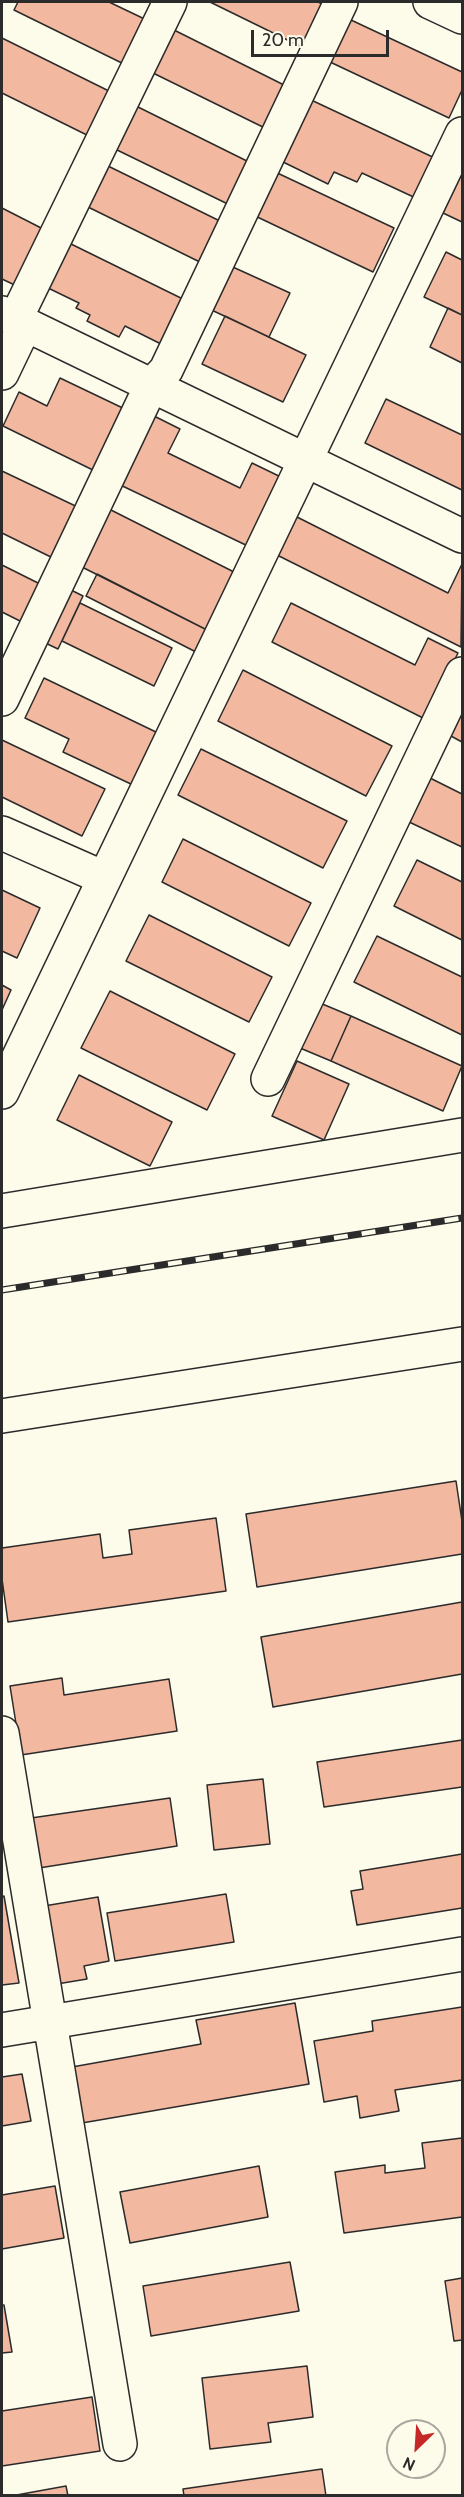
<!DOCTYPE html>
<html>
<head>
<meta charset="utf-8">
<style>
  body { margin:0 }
  #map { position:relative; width:464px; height:2497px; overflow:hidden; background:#fdfbea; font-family:Cabin,sans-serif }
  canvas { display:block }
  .frame { position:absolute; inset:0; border:3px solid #2b2b2b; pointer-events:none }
  .north { position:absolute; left:386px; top:2419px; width:60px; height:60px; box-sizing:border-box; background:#fdfbea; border:2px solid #a9a89e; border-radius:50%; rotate:205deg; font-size:16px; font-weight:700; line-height:24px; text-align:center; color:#2b2b2b }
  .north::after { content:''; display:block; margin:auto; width:21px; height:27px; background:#c62828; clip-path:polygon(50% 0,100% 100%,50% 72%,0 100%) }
  .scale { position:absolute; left:251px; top:30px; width:138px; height:27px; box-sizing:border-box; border:3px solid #2b2b2b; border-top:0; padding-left:8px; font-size:18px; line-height:21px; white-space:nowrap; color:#2b2b2b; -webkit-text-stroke:4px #fdfbea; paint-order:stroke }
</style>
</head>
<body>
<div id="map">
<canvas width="464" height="2497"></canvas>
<div class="frame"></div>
<div class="north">N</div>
<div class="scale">20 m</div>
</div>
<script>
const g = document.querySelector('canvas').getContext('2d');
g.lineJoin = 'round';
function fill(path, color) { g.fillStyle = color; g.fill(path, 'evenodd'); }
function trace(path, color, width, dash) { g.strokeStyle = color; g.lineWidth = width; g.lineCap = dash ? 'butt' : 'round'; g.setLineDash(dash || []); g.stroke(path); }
const building = new Path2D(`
  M18,2h91l46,22 -21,45 -120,-59z
  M210,2h108l15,7 -21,43z
  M351,20l111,52v18l-13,28 -119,-56z
  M174,30l122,61 -21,42 -122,-60z
  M2,38l117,58 -22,44 -95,-47z
  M309,99l130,61 -19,40 -58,-27 -5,9 -23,-10 -6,12 -49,-24z
  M134,105l125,62 -21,42 -125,-61z
  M106,165l122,60 -20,41 -122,-60z
  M271,170l123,58 -21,44 -122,-58z
  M462,173v49l-19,-9z
  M2,208l47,24 -28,56 -19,-9z
  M67,242l126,62 -22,45 -46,-23 -6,11 -32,-16 3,-6 -14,-7 3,-5 -33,-16z
  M446,252l16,8v55l-38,-18z
  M224,263l66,30 -21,44 -66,-31z
  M448,308l14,7v48l-32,-16z
  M225,316l81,39 -23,47 -81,-38z
  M60,378l69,33 -30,62 -96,-47 16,-34 28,14z
  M386,399l76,36v55l-97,-47z
  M146,412l34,17 -12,24 72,35 12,-25 33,16 -33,69 -140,-67z
  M2,471l84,40 -25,51 -59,-29z
  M103,506l133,67 -29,57 -133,-67z
  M293,515l155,78 14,-29 -1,83 -188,-94z
  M2,565l38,19 -18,38 -20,-10z
  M97,574l110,56 -11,22 -110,-56z
  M63,586l20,10 -25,53 -21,-10z
  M80,603l92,45 -18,38 -92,-45z
  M291,603l124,62 13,-27 30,15 -33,66 -153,-77z
  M243,670l149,76 -26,50 -148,-75z
  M44,678l114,55 -25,52 -70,-33 6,-13 -44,-21z
  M462,706v36l-13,-7z
  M2,740l103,49 -23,47 -80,-39z
  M201,749l146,72 -24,47 -145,-73z
  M428,777l34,17v53l-55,-26z
  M183,839l128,64 -22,43 -127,-64z
  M417,860l45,22v58l-68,-34z
  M2,890l38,18 -23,50 -15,-7z
  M149,915l123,62 -23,45 -123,-61z
  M377,936l85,41v58l-108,-53z
  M2,985l9,5 -9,20z
  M110,991l125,63 -28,56 -126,-62z
  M320,1003l31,13 -20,45 -31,-13z
  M351,1016l111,50 -19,45 -112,-50z
  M297,1061l52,23 -25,56 -52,-24z
  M79,1075l93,47 -22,44 -93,-46z
  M456,1481l6,40v33l-205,33 -11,-73z
  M216,1518l10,73 -218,31 -6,-43v-31l98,-14 3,24 29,-4 -3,-24z
  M462,1602v72l-189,33 -12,-70z
  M62,1678l2,17 105,-16 8,52 -156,24 -11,-69z
  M462,1740v47l-138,20 -7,-45z
  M263,1779l7,65 -56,6 -7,-65z
  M170,1798l7,48 -138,22 -8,-50z
  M462,1854v54l-105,17 -6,-34 12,-2 -3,-18z
  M226,1894l8,48 -119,19 -8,-48z
  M4,1896l15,87 -17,2v-88z
  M98,1897l11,64 -25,5 3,13 -30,5 -13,-78z
  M295,2003l14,81 -227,39 -10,-56 129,-23 -5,-24z
  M462,2007v73l-67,10 4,21 -39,7 -3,-22 -33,6 -10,-61 59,-10 -1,-10z
  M22,2074l9,47 -29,5v-49z
  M462,2138v79l-118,16 -9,-61 50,-7v8l40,-5 -3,-25z
  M259,2166l9,51 -138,26 -10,-51z
  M55,2186l9,52 -62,11v-54z
  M290,2262l9,49 -148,25 -8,-50z
  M462,2278v62l-8,1 -9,-60z
  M2,2305h2l8,47 -10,1z
  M307,2366l6,51 -45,6 3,19 -61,7 -8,-71z
  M92,2397l8,54 -98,15v-55z
  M322,2469l4,27h-142l-1,-7z
  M66,2486l2,10h-57z`);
fill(building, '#f2b8a0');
trace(building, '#2b2b2b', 1.5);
const street = new Path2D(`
  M430,2l32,15
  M2,313l460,223
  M15,320l155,-318
  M2,373l23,-48
  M2,699l149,-313 15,-16 175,-368
  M2,833l102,45
  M268,1079l194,-405
  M2,1092l460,-958
  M2,1211l460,-76
  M2,1733l118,711
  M2,2030l460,-76`);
const secondary = new Path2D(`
  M2,1416l460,-72`);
trace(street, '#2b2b2b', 36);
trace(secondary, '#2b2b2b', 36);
trace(street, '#fdfbea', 33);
trace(secondary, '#fdfbea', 33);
const rail = new Path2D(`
  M2,1290l460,-72`);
trace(rail, '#2b2b2b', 7);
trace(rail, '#fdfbea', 4.5, [14]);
</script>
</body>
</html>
